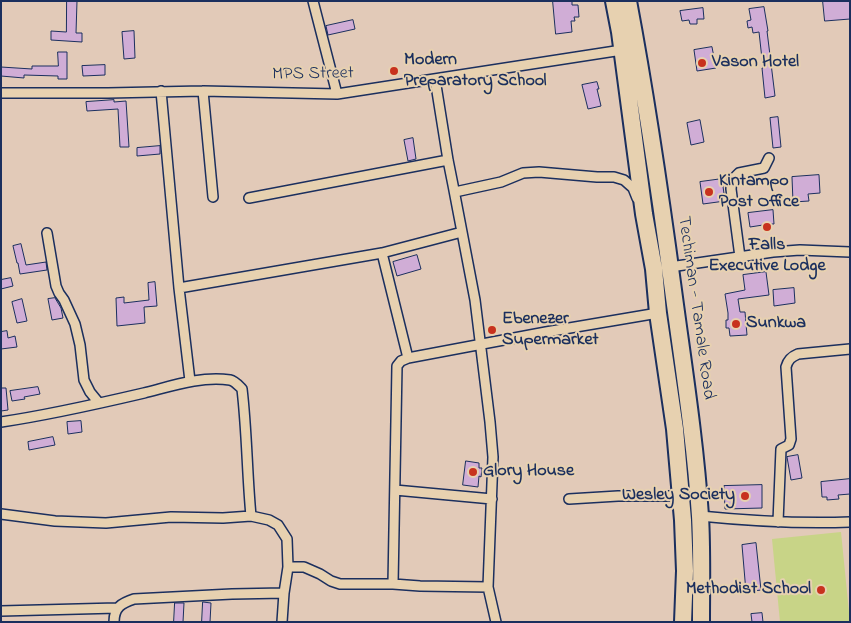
<!DOCTYPE html>
<html>
<head>
<meta charset="utf-8">
<style>
  body { margin:0 }
  #map { position:relative; width:851px; height:623px; overflow:hidden; background:#e2cab8; font-family:"Indie Flower",sans-serif }
  canvas { display:block }
  .frame { position:absolute; inset:0; border:2px solid #1b2f5e; pointer-events:none }
</style>
</head>
<body>
<div id="map">
<canvas width="851" height="623"></canvas>
<div class="frame"></div>
</div>
<script>
const g = document.querySelector('canvas').getContext('2d');
g.lineJoin = 'round';
function fill(path, color) { g.fillStyle = color; g.fill(path, 'evenodd'); }
function trace(path, color, width, dash) { g.strokeStyle = color; g.lineWidth = width; g.lineCap = dash ? 'butt' : 'round'; g.setLineDash(dash || []); g.stroke(path); }
function label(font, color, halo, rows, align = 'center') {
  g.font = font + ' "Indie Flower",sans-serif'; g.lineWidth = 4; g.setLineDash([]); g.textBaseline = 'middle'; g.strokeStyle = halo; g.fillStyle = color; for (const [text, x, y, turn = 0] of rows) {
    g.save(); g.translate(x, y); g.rotate((+turn || 0) * Math.PI / 180); g.textAlign = isNaN(turn) ? turn : align; if (halo) g.strokeText(text, 0, 0); g.fillText(text, 0, 0); g.restore();
  }
}
fill(new Path2D(`
  M841,532l9,90h-70l-8,-83z`), '#c8d487');
const building = new Path2D(`
  M67,1h10l-1,32h6v9l-31,-2v-9l15,1z
  M553,1h19v4h6l1,12h-5l1,4h-4l1,11 -16,2z
  M823,1h27v18l-25,2z
  M764,7l4,24h-1l8,65 -10,2 -3,-30h1l-4,-36 -6,1 -1,-6 -4,1 -1,-7 4,-1 -2,-11z
  M703,8l1,11h-7v5h-7l-1,-4 -7,1 -2,-10z
  M353,20l2,9 -27,6 -2,-9z
  M134,31l1,27 -11,1 -2,-27z
  M712,47l4,21 -19,3 -3,-21z
  M58,52h9v27h-9v-3l-34,-1v3l-23,-2v-9l31,2v-3h26z
  M105,65v10l-22,1 -1,-10z
  M597,82l2,7h-2l4,17 -13,3 -6,-24z
  M114,100v2l12,-1 3,46h-9l-2,-38 -31,2 -1,-9z
  M778,117l3,30 -8,1 -3,-30z
  M700,120l4,22 -13,3 -4,-22z
  M413,138l3,21 -8,2 -4,-21z
  M160,146v8l-23,2v-8z
  M819,175l1,18 -12,1 1,7 -16,1 -1,-25z
  M722,179l3,22 -22,3 -3,-22z
  M773,210l1,14h-4l1,4 -7,1 -1,-4 -13,2 -2,-14z
  M21,244l5,21 20,-3 1,8 -27,4 -2,-11h-1l-4,-17z
  M417,255l4,14 -24,7 -4,-14z
  M766,272l3,23 -31,4 2,13h5l2,23 -17,1 -1,-8h-3v-8h2v-7l-3,-19 20,-4 -2,-15z
  M11,278l2,8 -12,3v-9z
  M155,282l2,24 -13,1 1,16 -28,3 -1,-28 8,-1v6l25,-3 -1,-17z
  M794,288l1,15 -21,3 -1,-16z
  M55,298l6,10 2,10 -11,2 -4,-21z
  M22,299l5,22 -10,2 -5,-21z
  M7,331l1,7 7,-2 2,11 -16,2v-17z
  M38,387l2,7 -16,3 1,2 -13,2 -2,-10z
  M1,388h5l2,22 -7,1z
  M81,421l1,11 -14,2 -1,-12z
  M53,437l2,8 -26,5 -1,-8z
  M798,455l4,23 -11,2 -4,-23z
  M466,461l13,2v5h3l-1,9 -2,-1 -1,11 -15,-2z
  M850,479v15l-12,1 1,4 -12,1v-3h-5l-1,-15z
  M762,485v23l-37,1 -1,-23z
  M756,543l5,47 -15,2 -4,-47z
  M203,602l8,1 -1,19h-8z
  M175,603h9l-1,19h-9z
  M762,613l1,9h-11l-1,-8z`);
fill(building, '#d0add6');
trace(building, '#1b2f5e', 1);
const street = new Path2D(`
  M313,1l24,93
  M435,79l13,81 5,25 22,115 15,122 3,35 -5,130
  M161,91l18,197 11,93
  M203,91l10,106
  M1,93h107l95,-2 134,3 285,-44
  M455,192l46,-10 22,-9 16,-1 58,5h17l10,3 9,8 4,10
  M249,198l199,-38
  M47,233l9,53 3,7 5,7 11,24 5,21 4,35 6,12 9,11
  M382,253l26,105
  M740,257l-9,-68 1,-9 7,-7 25,-5 5,-10
  M670,267l103,-15 27,-2 50,2
  M179,288l203,-35 80,-21
  M1,422c48,-7 96,-18 143,-29 28,-7 56,-17 86,-13 5,1 9,6 12,9 5,42 5,85 9,127
  M395,490l97,9
  M569,499l49,-3h64
  M1,514l54,7 51,2 65,-6 52,1 28,-2 18,4 9,5 9,14 1,28 -4,26 -2,29
  M700,516c50,5 99,8 150,6
  M778,522l3,-73 8,-4 2,-6 -5,-72c2,-7 5,-10 12,-13l52,-5
  M288,567h16l16,7 11,7 9,3h53l27,2 68,1 8,35
  M393,584l4,-218 4,-5 7,-3 138,-26 112,-19
  M1,611l116,-3
  M114,622c0,-15 8,-19 20,-23l98,-5 52,-1`);
const highway = new Path2D(`
  M614,1l6,31 24,182 10,55 4,44 17,116 8,91 2,51 -2,51
  M628,1c18,96 32,192 45,289 10,75 22,150 27,226 2,35 1,70 1,106`);
trace(street, '#1b2f5e', 12);
trace(highway, '#1b2f5e', 20);
trace(street, '#e7d1b0', 9);
trace(highway, '#e7d1b0', 16);
for (const [x, y, r, color] of [
  [702,63,5,"#c8321e"],
  [394,71,5,"#c8321e"],
  [709,192,5,"#c8321e"],
  [767,227,5,"#c8321e"],
  [736,324,5,"#c8321e"],
  [492,330,5,"#c8321e"],
  [473,472,5,"#c8321e"],
  [745,496,5,"#c8321e"],
  [821,590,5,"#c8321e"]
]) { const dot = new Path2D(); dot.arc(x, y, r, 0, 2 * Math.PI); g.fillStyle = color; g.fill(dot); trace(dot, '#e7d1b0', 2); }
label('bold 18px', '#1b2f5e', '#e7d1b0', [
  ["Modern",404,61],
  ["Preparatory School",404,82],
  ["Vason Hotel",712,63],
  ["Kintampo",719,182],
  ["Post Office",719,203],
  ["Falls",767,246,"center"],
  ["Executive Lodge",767,267,"center"],
  ["Ebenezer",502,320],
  ["Supermarket",502,341],
  ["Sunkwa",746,324],
  ["Glory House",483,472],
  ["Wesley Society",735,496,"right"],
  ["Methodist School",811,590,"right"]
], 'left');
label('18px', '#1b2f5e', '#e7d1b0', [
  ["MPS Street",313,75,-1],
  ["Techiman - Tamale Road",695,308,82]
]);
</script>
</body>
</html>
